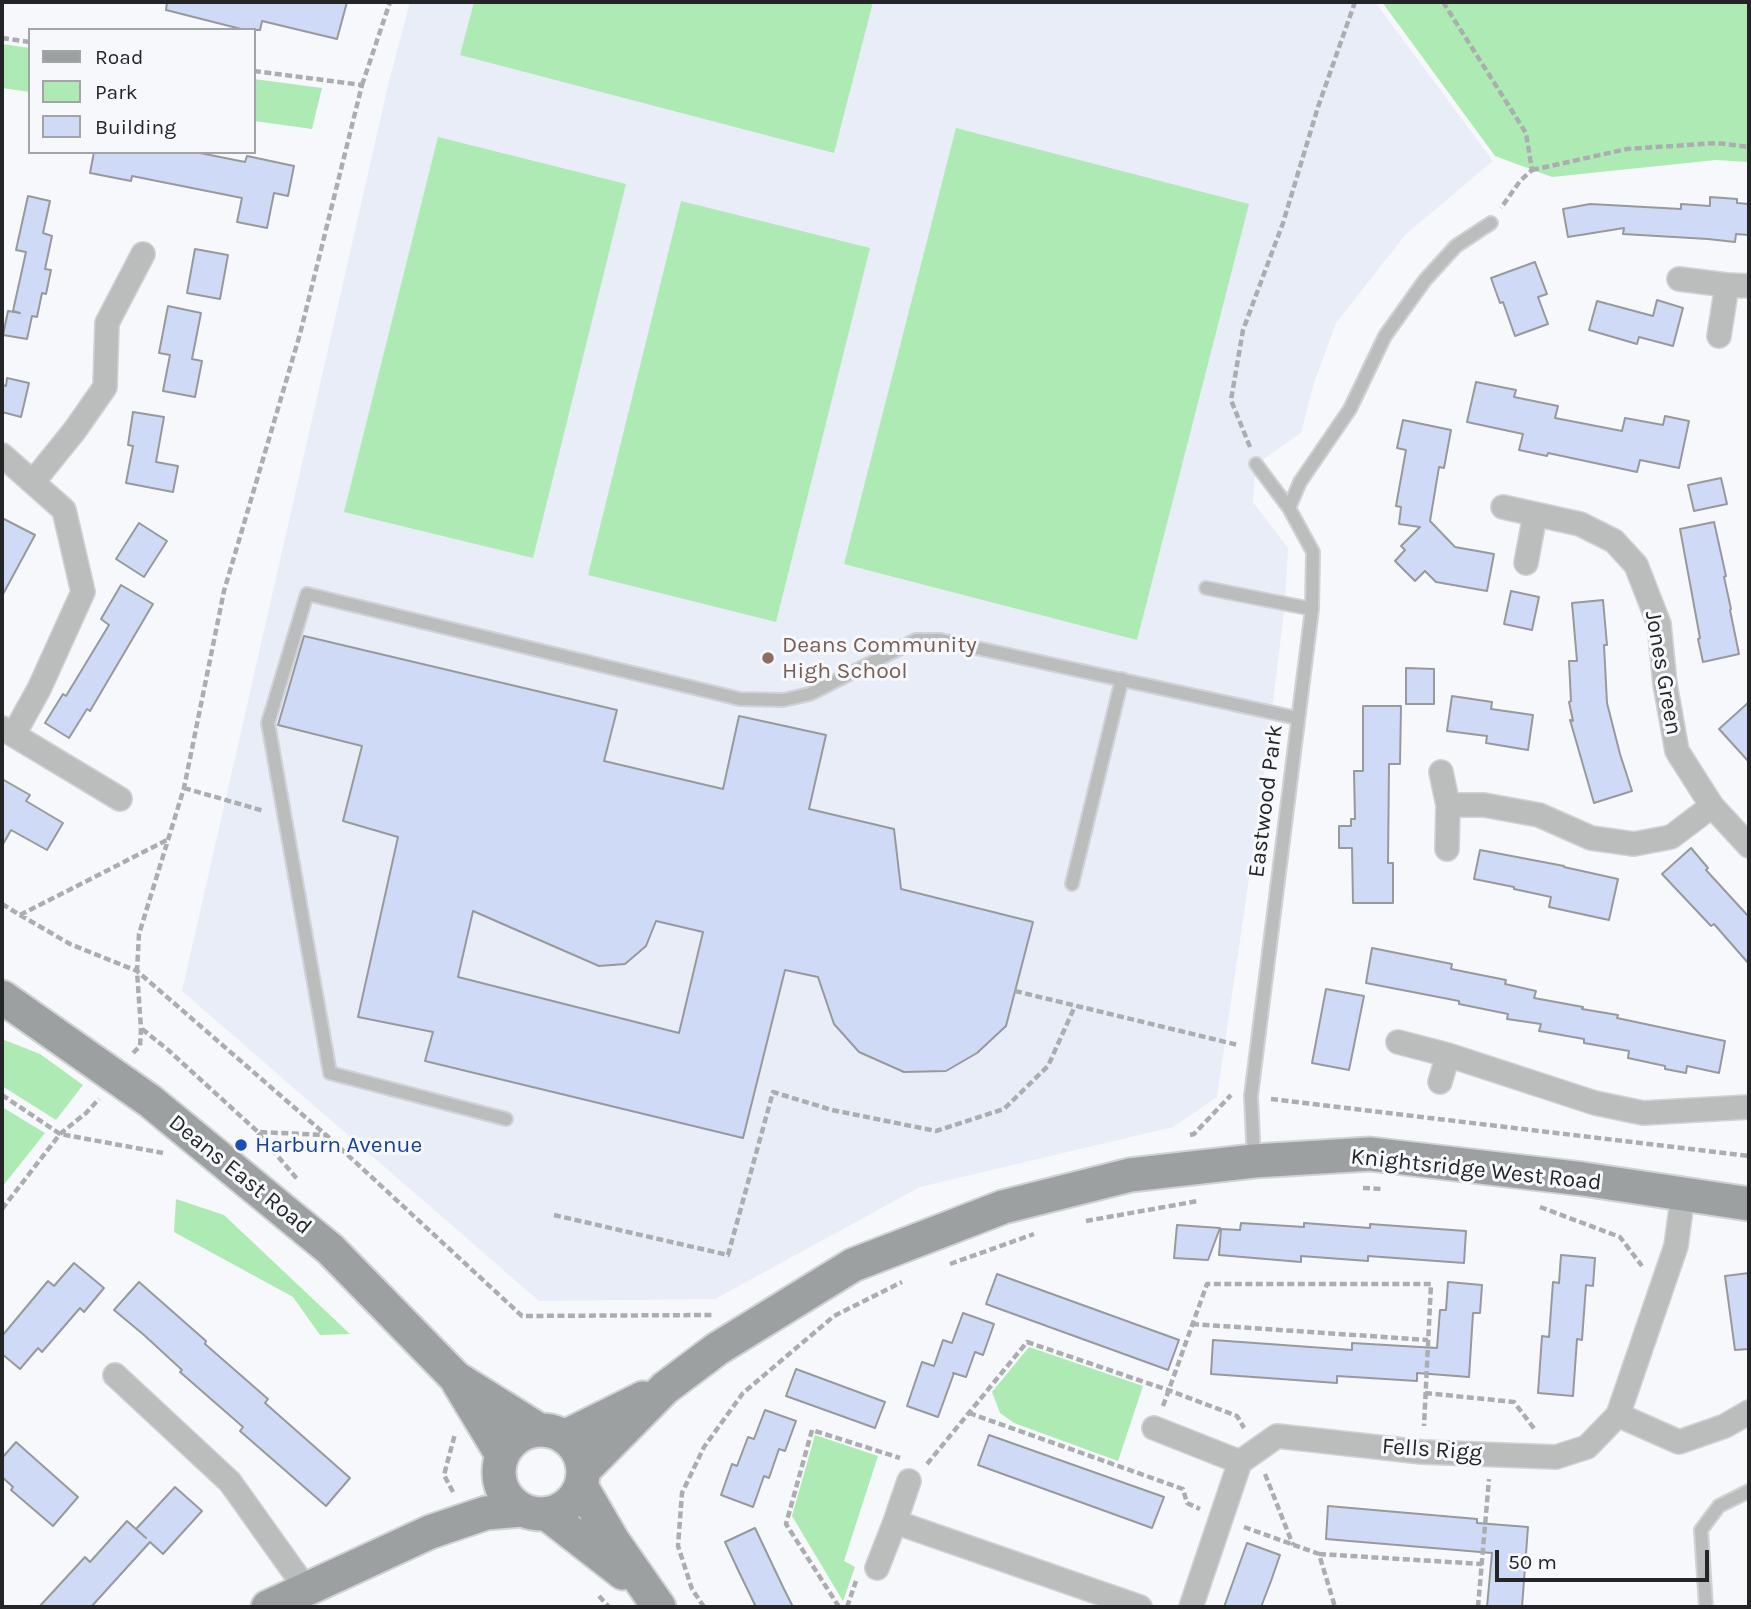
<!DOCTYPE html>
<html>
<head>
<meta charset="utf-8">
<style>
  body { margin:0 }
  #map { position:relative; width:1751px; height:1609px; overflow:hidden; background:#f6f8fc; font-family:Karla,sans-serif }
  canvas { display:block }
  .frame { position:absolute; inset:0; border:4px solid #242526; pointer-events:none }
  .legend { position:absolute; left:28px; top:28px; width:228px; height:126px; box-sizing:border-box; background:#f6f8fc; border:2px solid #a2a4a6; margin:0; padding:9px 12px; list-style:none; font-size:21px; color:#242526 }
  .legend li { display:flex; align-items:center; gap:14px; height:35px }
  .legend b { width:35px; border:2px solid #a2a4a6 }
  .scale { position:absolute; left:1495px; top:1550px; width:214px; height:32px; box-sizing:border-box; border:4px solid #242526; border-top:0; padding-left:9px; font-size:21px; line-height:24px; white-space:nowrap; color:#242526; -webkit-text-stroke:5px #f6f8fc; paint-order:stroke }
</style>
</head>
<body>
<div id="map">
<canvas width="1751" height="1609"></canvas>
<div class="frame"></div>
<ul class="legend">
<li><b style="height:9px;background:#9da0a0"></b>Road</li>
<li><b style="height:19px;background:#aeeab3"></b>Park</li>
<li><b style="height:19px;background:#cfdbf6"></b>Building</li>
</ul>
<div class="scale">50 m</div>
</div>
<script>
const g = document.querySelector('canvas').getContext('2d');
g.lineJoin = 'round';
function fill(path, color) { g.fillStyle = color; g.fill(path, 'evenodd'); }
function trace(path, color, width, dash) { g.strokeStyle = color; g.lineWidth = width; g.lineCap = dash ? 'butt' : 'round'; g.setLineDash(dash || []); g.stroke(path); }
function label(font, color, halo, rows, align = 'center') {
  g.font = font + ' Karla,sans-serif'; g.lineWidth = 6; g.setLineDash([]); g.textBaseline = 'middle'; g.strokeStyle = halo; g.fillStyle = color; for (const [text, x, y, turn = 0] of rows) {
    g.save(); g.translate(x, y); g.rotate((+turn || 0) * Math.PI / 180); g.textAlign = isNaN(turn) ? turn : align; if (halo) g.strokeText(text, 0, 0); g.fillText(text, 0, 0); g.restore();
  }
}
fill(new Path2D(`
  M410,2h965l118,159 -87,73 -70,89 -23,63 -12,47 -45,31 -3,38 35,46 -3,56 -22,179 -46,314 -44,30 -253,60 -205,112 -176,2 -357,-310 207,-910z`), '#e9edf8');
fill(new Path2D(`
  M474,2h399l-39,151 -374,-98z
  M1382,2h367v160l-33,-2 -164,17 -57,-21z
  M2,44l28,4v44l-28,-4z
  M254,79l68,9 -10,41 -58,-8z
  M956,128l293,76 -112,436 -293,-76z
  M438,137l188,47 -93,374 -189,-46z
  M681,201l189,47 -94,374 -188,-47z
  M2,1039l38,15 43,31 -27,35 -54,-34z
  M2,1107l43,26 -43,54z
  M176,1199l48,16 126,119 -30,1 -27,-38 -119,-65z
  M1029,1347l114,39 -25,75 -104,-38 -14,-10 -8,-21z
  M815,1435l63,21 -34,105 11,6 -12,34 -51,-85z`), '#aeeab3');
const building = new Path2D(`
  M167,2h180l-10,37 -75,-18 -2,9h-15l-79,-20z
  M94,152h101l50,10 2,-6 47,10 -6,30 -14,-3 -7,35 -30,-6 5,-24 -110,-22 -1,5 -41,-8z
  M28,196l22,5 -7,32 9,3 -7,33 6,1 -5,24 -4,-1 -5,24 -5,-1 -5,23 -24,-4 5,-24 12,2 -7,-2 13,-59 -10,-2z
  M1710,197l27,2v4l12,1v31l-13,-1 -1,8 -27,-3 -85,-5 1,-6 -56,9 -5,-28 27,-5 91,5v-5l29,2z
  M195,249l33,6 -8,44 -33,-6z
  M1535,262l12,32 -9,3 10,27 -33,12 -12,-34 -3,1 -9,-25z
  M1657,300l26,8 -10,38 -34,-9 -2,7 -48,-14 8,-29 56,15z
  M168,306l33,7 -9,46 10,2 -7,36 -32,-6 7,-36 -11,-2z
  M7,378l22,5 -8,34 -19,-5v-27l4,1z
  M1476,382l40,8 -2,7 44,9 -3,12 67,13 3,-13 38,7 2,-9 24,5 -10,47 -39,-8 -3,12 -89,-19 -1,3 -28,-6 4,-16 -56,-12z
  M133,412l31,5 -8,45 22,4 -5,26 -47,-9 7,-37 -5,-1z
  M1403,420l48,10 -7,38 -5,-1 -9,54 25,26 39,7 -7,37 -51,-9 -11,-11 -10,10 -20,-20 10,-11 -4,-4 19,-19 -21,-3 2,-17 -5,-1 10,-56 -9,-2z
  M1721,478l6,26 -33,7 -6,-26z
  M2,518l33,17 -33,61z
  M1714,522l12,54 -2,1 7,32 -1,1 9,44 -36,8 -5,-23 2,-1 -20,-109z
  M139,523l28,18 -23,36 -28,-18z
  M121,585l32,19 -63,107 -3,-2 -18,29 -24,-15 18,-29 3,2 43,-71 -8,-6z
  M1511,591l28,6 -7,33 -28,-6z
  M1603,600l4,45h-3l3,58 13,51 12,37 -38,12 -24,-83 3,1 -4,-19 2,-1 -2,-40h8l-5,-58z
  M304,636l313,74 -13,51 119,28 16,-73 87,19 -17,74 85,20 7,60 132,33 -27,104 -29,27 -31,18 -42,1 -45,-20 -25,-28 -16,-47 -33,-7 -42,168 -318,-77 8,-29 -75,-15 40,-180 -55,-16 19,-75 -84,-21zM473,911l126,55 26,-2 21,-18 10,-25 47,11 -24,101 -221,-56z
  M1406,668l28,1v35h-28z
  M1452,696l40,6 -1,7 42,6 -5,35 -42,-7 1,-7 -40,-5z
  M1749,702v60l-30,-33z
  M1363,706h38l-1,58h-11l-1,99h5v40h-40l-1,-55h-13v-22h12v-7h4l-1,-48h9z
  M2,779l28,16 -4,6 37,22 -16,27 -36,-20 -9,16z
  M1691,848l17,20 -2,2 43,47v47l-35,-40 -3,2 -49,-52z
  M1480,850l84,16v1l54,12 -9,41 -60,-13 2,-10 -37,-8v-2l-40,-8z
  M1372,948l80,16 -1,5 55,11 -1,4 31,7 -2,7 49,9 -1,2 36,6 -1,3 108,23 -6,32 -32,-7 -1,7 -21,-4v-3l-37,-8 1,-7 -45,-8v-4l-45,-8 2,-7 -34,-5 1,-5 -49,-10v-3l-93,-18z
  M1326,989l38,7 -15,74 -37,-7z
  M1241,1223l63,4v-4l66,5v-4l96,7 -2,32 -96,-7v5l-67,-5v6l-82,-7 2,-26 19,1z
  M1177,1225l43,3 -12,32 -34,-2z
  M1561,1255l34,3 -2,28 -7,-1 -4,55 -5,-1 -4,57 -35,-3 4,-57 7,1 4,-55 6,1z
  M74,1263l30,25 -20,24 -4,-4 -38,44 -4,-4 -18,21 -18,-15v-18l46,-55 6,5z
  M1749,1273v76l-14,1 -10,-74z
  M997,1274l182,66 -11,30 -182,-66z
  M139,1282l67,59 -1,3 63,55 -3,4 85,75 -24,28 -86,-75 3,-4 -63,-55 2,-2 -38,-35 -30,-25z
  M1448,1282l34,3 -2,28h-7l-4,64 -52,-4v8l-80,-5v7l-126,-9 2,-34 139,10v-7l85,5 3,-38h6z
  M963,1313l31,11 -11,31 -8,-3 -9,25 -13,-4h1l-16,44 -31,-11 15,-44 12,4 9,-26 9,3z
  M796,1369l89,33 -10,26 -89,-32z
  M765,1410l31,11 -11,30 -6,-2 -10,29 -5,-2 -11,31 -32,-12 11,-31 5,2 11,-29 6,2z
  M989,1435l175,62 -12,31 -174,-63z
  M16,1442l62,55 -25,29 -42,-36 2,-3 -11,-10v-19z
  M175,1487l27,24 -39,43 -13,-12 -59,65h-52l46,-50 5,5 37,-41 19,17 -10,-9z
  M1328,1506l149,13v4l51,4 -6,80h-35l5,-54 -166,-14z
  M755,1528l28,59 10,20h-37l-17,-35 -14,-30z
  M1247,1543l33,12 -9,26 -10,26h-37z`);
fill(building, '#cfdbf6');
trace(building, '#97999c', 2);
const lane = new Path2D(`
  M1289,508l11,-26 50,-73 35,-73 40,-56 31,-34 35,-23
  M1206,588l106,21
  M1072,884l50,-205
  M506,1119l-176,-46 -62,-350 39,-129 433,105 43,1 27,-6 106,-54h24l357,78
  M1254,1160l-3,-64 61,-487 1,-57 -24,-44 -33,-44
  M1706,1607l-5,-77 18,-24 30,-15`);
const street = new Path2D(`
  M1679,279l48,6 22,1
  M1719,336l8,-51
  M2,455l62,55 19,82 -44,97 -25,45
  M33,482l42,-52 30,-43 2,-64 36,-69
  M1503,507l77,17 34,17 22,24 23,59 6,60 12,67 35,55 37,40
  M1526,563l9,-48
  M2,728l118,71
  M1441,772l7,33 -1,44
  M1448,805h36l55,10 52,23 43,6 37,-7 41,-31
  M1398,1042l50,13 147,48 48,10 106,-6
  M1440,1082l8,-27
  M115,1375l115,107 77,108
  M1618,1415l61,27 46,-16 24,-14
  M1154,1428l86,34
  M909,1481l-14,41 245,85
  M877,1568l18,-46
  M1191,1607l49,-145 37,-26 145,16 134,5 31,-10 31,-32 58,-169 7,-52`);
const secondary = new Path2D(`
  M2,997l148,104 180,148 126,129 83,52
  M458,1382l44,73
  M499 1472a42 42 0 1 1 84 0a42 42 0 1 1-84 0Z
  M564,1437l79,-39
  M583,1471l82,-83 52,-39 136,-84 150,-58 127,-32 124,-14 116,-7 213,25 166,25
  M581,1486l32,55 46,66
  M547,1514l76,59
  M268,1607l162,-75 56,-19 35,-3`);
trace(lane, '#d0d2d5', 16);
trace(street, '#d0d2d5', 26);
trace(secondary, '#d0d2d5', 37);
trace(new Path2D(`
  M1443,2l83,131 6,37 -12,11 -19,27
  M2,38l28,4
  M362,85l28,-83
  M1532,170l95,-21 90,-6 32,4
  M1250,447l-19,-47 12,-70 40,-107 35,-116 37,-105
  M184,788l80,23
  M2,904l18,11 147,-75
  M20,915l50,29 67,27 189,164 196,181 191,-1
  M1015,991l223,54
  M142,1029l25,20 91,83 67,3
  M133,1053l7,-7 1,-17 -4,-58 2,-37 45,-146 40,-197 76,-257 62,-249 -108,-14
  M2,1095l58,39 103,19
  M1271,1099l478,57
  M258,1133l40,47
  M1190,1135l4,-1 37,-39
  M1363,1188l20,1
  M1540,1207l80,30 22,29
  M2,1209l58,-75 26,-21 13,-14
  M554,1215l174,40 45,-163 59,18 104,21 68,-22 44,-43 27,-60
  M1086,1221l112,-20
  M950,1264l84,-30
  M1192,1324l236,16
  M1425,1393l89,9 22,29
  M1163,1406l44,-122h224l-7,142
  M969,1413l214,76 4,14 13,6
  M927,1464l100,-122 141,48 69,26 7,12
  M1265,1474l28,71
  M453,1492l-9,-17 11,-41
  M1244,1527l75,27 16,53
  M1319,1554l163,10
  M599,1596l10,11
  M704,1607l-12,-18 -14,-43 4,-53 22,-46 39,-54 91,-77 68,-34
  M839,1607l-53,-83 26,-94 88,28
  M847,1607l9,-26
  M1478,1607l11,-128`), '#acadb0', 4.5, [7, 3.5]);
trace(lane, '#bbbdbd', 12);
trace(street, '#bbbdbd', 23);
trace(secondary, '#9da0a0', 33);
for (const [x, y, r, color] of [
  [768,658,7,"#8d6e63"],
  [241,1145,7,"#1a4fb4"]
]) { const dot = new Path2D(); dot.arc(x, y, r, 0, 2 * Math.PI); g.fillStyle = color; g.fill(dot); trace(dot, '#f6f8fc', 2.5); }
label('23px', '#785e54', '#f6f8fc', [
  ["Deans Community",782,645],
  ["High School",782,671]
], 'left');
label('23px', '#242526', '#f6f8fc', [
  ["Jones Green",1663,673,80],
  ["Eastwood Park",1266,801,-83],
  ["Knightsridge West Road",1476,1170,6],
  ["Deans East Road",240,1175,39],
  ["Fells Rigg",1432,1450,4]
]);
label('23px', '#164399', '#f6f8fc', [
  ["Harburn Avenue",255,1145]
], 'left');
</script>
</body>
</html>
